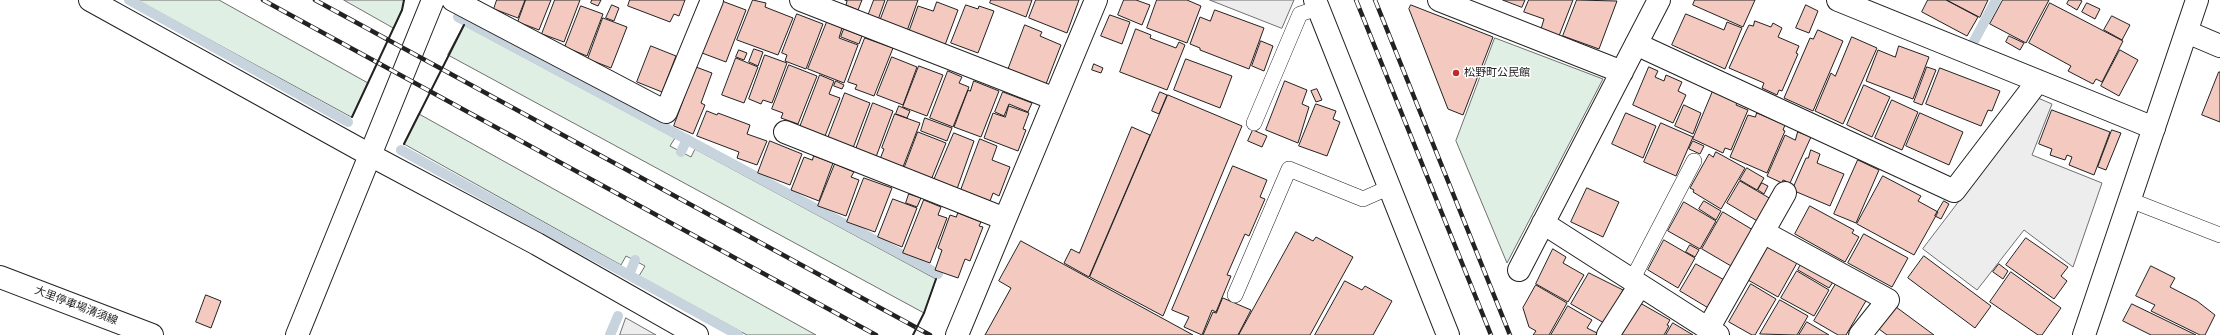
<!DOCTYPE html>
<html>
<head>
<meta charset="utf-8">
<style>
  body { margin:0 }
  canvas { display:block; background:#fff }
</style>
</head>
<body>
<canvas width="2220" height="335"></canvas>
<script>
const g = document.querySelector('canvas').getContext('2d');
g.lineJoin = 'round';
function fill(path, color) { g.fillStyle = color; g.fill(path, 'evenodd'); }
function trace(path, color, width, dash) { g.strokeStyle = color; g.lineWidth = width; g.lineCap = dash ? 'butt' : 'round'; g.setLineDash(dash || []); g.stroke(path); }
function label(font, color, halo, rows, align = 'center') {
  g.font = font + ' Poppins,"Noto Sans JP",sans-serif'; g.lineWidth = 3; g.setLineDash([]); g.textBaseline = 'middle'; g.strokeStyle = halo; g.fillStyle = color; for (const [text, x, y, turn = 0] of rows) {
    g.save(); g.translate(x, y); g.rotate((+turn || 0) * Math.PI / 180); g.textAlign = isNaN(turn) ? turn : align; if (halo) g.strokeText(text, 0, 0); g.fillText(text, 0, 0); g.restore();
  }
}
const green = new Path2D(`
  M137,0h82l149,83 -16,34z
  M344,0h60l-2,10 -8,18z
  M464,25l211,113 -5,8 21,11 4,-8 241,130 -12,34 -476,-258z
  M1495,38l108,41 -96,184 -51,-122z
  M419,114l397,221h-69l-108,-59 6,-10 -19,-10 -5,9 -217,-121z`);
fill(green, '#e0efe3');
trace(green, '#6f6f6f', 1);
const parking = new Path2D(`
  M1210,0h84l-12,28z
  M2038,98l14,6 -20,51 70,28 -29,84 -49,-37 -47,60 -54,-41z
  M626,318l30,17h-36z`);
fill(parking, '#ededed');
trace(parking, '#6f6f6f', 1);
trace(new Path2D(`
  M129,0l219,122
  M458,17l480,257
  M1973,43l23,-43
  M401,150l337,185
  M681,152l6,-13
  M629,275l6,-15
  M610,335l8,-19`), '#c7d3dd', 10);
const building = new Path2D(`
  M497,0h28l-7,18 -24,-9z
  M526,0h25l-12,30 -21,-8z
  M555,0h25l-16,42 -22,-8z
  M592,0h9l-3,6 -7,-3z
  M630,0h55l-6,16 -5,-2 -4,8 -42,-16z
  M753,0l13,3 -1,4 28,11 -15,37 -41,-15z
  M845,0h17l-4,10 -12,-5 1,-4z
  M874,0h11l-7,20 -10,-4z
  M888,0h30l-11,31 -27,-10z
  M991,0h41l-6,17 -36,-14z
  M1036,0h43l-12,33 -38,-15z
  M1124,0h12l14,5 -8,20 -24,-10z
  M1157,0h30l14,6 -14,37 -40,-15z
  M1503,0h22l-3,7z
  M1529,0h44l-14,36 -18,-7 3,-10 -20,-7z
  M1577,0l40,1 -18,48 -36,-13z
  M1695,0h60l-12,27 -50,-22z
  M1928,0h18l32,17 -11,19 -45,-24z
  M1947,0h41l-8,17z
  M2003,0h46l-23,43 -36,-19z
  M2069,0h11l2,1 -5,9 -10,-6z
  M722,1l24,9 -20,52 -24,-9z
  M937,2l21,8 -13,35 -36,-14 9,-25 15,5z
  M2050,3l73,38 -21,41 -6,-3 -3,5 -25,-13 3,-5 -42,-23z
  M2087,3l13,6 -5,10 -13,-7z
  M612,5l7,3 -5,13 -8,-3z
  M966,5l12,4 1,-3 15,5 -16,42 -27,-10z
  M1411,5l82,32 -30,78 -15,-6 -39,-100z
  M1806,5l12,6 -9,22 -13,-5z
  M581,6l22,8 -16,42 -22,-9z
  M1215,10l49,18 -15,41 -49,-19v-2l-10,-4 10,-27 10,4z
  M797,14l26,10 -17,45 -21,-8 2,-6 -5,-2z
  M1686,14l38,16 3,-8 15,6 -17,41 -53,-24z
  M1110,15l20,7 -8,22 -21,-8z
  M2112,16l18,9 -8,15 -18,-10z
  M603,18l24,9 -16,41 -23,-9z
  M1755,21l16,6 2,-4 9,5 -4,9 21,9 -3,7 2,1 -16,37 -3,-1 -2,5 -15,-7 2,-5 -35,-15 17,-37 3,-6 4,1z
  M827,22l15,6 -3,10 19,7 -14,38 -36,-14z
  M1025,25l17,7 -2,4 21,9 -15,39 -38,-14z
  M844,29l18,7 -3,8 -18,-7z
  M1136,29l15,6 -1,3 26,10 3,-6 6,3 -18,45 -47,-18z
  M1818,30l25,11 -30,70 -29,-13 26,-60 3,1z
  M2009,36l15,7 -4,7 -14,-8z
  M1852,37l25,11 -34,76 -28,-13 16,-38 4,3z
  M865,38l28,10 -19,48 -19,-7 2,-4 -9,-3z
  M1261,41l12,5 -9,25 -12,-5z
  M651,46l25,10 -14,36 -25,-10z
  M1899,46l30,11 -16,42 -47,-18 12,-31 17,7z
  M754,49l9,3 -5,14 -9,-4z
  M739,50l8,3 -3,7 -8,-3z
  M2120,50l18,10 -19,36 -18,-10z
  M765,55l22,8 -15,40 -9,-3 -2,4 -12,-5z
  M892,57l25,10 -14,38 -26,-10z
  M736,58l22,9 -14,36 -22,-8z
  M1186,59l46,17 -12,32 -46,-18z
  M1094,64l9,4 -2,5 -9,-3z
  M789,65l28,11 -19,48 -17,-6 2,-5 -11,-4z
  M919,66l24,9 -16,41 -24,-9z
  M696,67l16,6 -11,30 4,2 -12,29 -19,-8z
  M1649,67l9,4 -3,6 9,4 2,-6 16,7 -4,9 8,4 -13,28 -40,-18z
  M1927,67l9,3 -14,35 -8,-3z
  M1940,68l60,23 -8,20 -4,-1 -7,16 -55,-22z
  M948,71l14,6 -3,6 10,4 -16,40 -23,-9z
  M2219,72h1v50l-18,-7z
  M820,75l14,6 -5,13 11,4 -15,38 -25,-9z
  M836,81l8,4 -2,4 -8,-3z
  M974,81l25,10 -18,46 -27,-10 14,-37 2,1z
  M1285,81l22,9 -5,14 7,3 -11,36 -32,-13z
  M1864,85l26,12 -18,40 -25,-12z
  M1317,89l5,11 -6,2 -5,-11z
  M1713,91l25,10 -2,4 12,5 -17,40 -6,-2 -2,5 -30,-14z
  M1003,92l29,11 -4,9 -19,-8 -5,12 -9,-4z
  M1160,92l7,3 -8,19 -7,-3z
  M845,93l25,10 -17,45 -25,-10z
  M1168,95l74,31 -79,190 -73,-39z
  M1892,100l26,12 -16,38 -27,-12z
  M873,103l20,8 -17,46 -20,-8z
  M1316,104l20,7 -3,8 7,3 -13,34 -28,-10z
  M1684,105l17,8 -8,21 -18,-8z
  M899,106l11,5 -3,7 -11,-4z
  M1009,106l20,7 -6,16 3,1 -8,21 -34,-13 9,-25 12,4z
  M2052,110l58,22 -16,43 -25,-10 3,-8 -5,-2 -2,5 -15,-5 2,-6 -13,-5z
  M707,111l10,4 1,-2 32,12 -3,9 20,7 -10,24 -20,-7 2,-6 -42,-16z
  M1626,113l30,13 -13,32 -31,-14z
  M1757,113l28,12 -2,5 2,1 -18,42 -37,-16 18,-42 7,2z
  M1920,113l43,19 -14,33 -43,-19z
  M895,114l25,9 -17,44 -23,-8 4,-10 -2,-1z
  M925,118l27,10 -5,13 -26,-10z
  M1661,123l32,14 -17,39 -32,-14z
  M1132,127l18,8 -61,142 -25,-14 7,-14 8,4z
  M1253,130l14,6 -5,11 -14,-6z
  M2112,130l9,3 -15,37 -8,-3z
  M918,132l28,11 -15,37 -27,-11z
  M1798,132l13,5 -21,46 -7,-3 -1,3 -15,-7 18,-41 10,5z
  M954,133l20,8 -17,48 -23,-9z
  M980,139l17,7 -5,14 18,7 -11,29 -6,-3 -3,8 -29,-11z
  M770,141l32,13 -12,31 -32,-12z
  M1693,141l11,5 -4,8 -11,-5z
  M1811,150l9,4 -3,9 27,11 -14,32 -38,-16 14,-32h2z
  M1716,152l29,16 -24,41 -28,-17 1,-2 -4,-2 19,-34 4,3z
  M814,156l19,7 -14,38 -28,-11 13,-33 8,3z
  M1858,160l21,10 -23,53 -22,-9z
  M835,164l19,8 -3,5 8,3 -13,36 -28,-10z
  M1233,166l34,14 -7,17 5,2 -16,37 -4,-2 -18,41 4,1 -15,36 -4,-2 -10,25 -18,-8 5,-10 -17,-7z
  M1747,168l17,10 -7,12 -17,-10z
  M1883,176l38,20 -3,5 20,11 -24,43 -57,-31z
  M864,178l28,10 -17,44 -28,-10z
  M1740,181l31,18 -12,23 -32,-19z
  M1762,183l6,3 -4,8 -6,-4z
  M1587,188l32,14 -16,35 -32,-15z
  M909,194l12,4 -4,9 -11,-4z
  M893,199l24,9 -15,39 -24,-10z
  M924,200l17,7 -3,8 9,3 -17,45 -27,-10z
  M1704,201l17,10 -5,9 -17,-11z
  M1944,201l5,3 -8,15 -6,-3z
  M1684,202l32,19 -16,28 -32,-18z
  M1810,206l44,24 -2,3 7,4 -14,25 -50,-28z
  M1723,212l30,18 -22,36 -29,-17z
  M958,213l23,9 -2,4 4,1 -13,34 -5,-2 -7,19 -23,-8 7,-20 -4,-2 12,-33 6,2z
  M1296,232l17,9 3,-4 37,20 -43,78h-71z
  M1864,234l44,24 -16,29 -44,-24z
  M2026,238l42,29 -7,9 6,5 -13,18 -48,-34z
  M1664,240l31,18 -17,30 -30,-18z
  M1021,241l172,94h-208l26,-47 -12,-7z
  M1768,244l30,17 -20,36 -30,-17z
  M1690,245l9,5 -4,7 -9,-5z
  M1553,249l13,8 -3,6 21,12 -16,27 -32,-18z
  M1924,256l67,50 -16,22 -67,-50z
  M1803,260l32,19 -6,9 -31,-18z
  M1696,264l30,17 -16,28 -30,-18z
  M1999,264l9,7 -5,8 -10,-7z
  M2151,266l24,12 -5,9 27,14 18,14 -10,20h-5l-49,-24 4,-6 -19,-9z
  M1797,271l32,19 -15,26 -33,-18z
  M2011,272l50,36 -19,27h-4l-48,-33z
  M1589,273l34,17 -19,33 -33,-19z
  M1345,281l17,9 3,-4 27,15 -19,34h-58z
  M1837,282l30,17 -21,36h-8l-24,-14z
  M1751,284l25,15 -21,36h-3l-23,-13z
  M1536,285l31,18 -18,32h-16l3,-4 -7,-4 -6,-19z
  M206,295l15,6 -10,27 -15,-6z
  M1223,298l28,12 -13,25h-35l10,-23 3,1z
  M1780,300l28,16 -11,19 -37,-1z
  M1640,303l30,17 -3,5 2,1 -5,9h-42z
  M1892,304l42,31h-47l-12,-9z
  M2132,304l64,31h-45l-28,-14z
  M1568,306l24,14 -5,8 10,5 -1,2h-45z
  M1807,322l22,13h-30z
  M1673,323l20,12h-27z`);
fill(building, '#f3c9c0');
trace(building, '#222', 1);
const service = new Path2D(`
  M1254,123l46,-109 18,-6
  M2130,200l90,35
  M1632,280l62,-119
  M1235,295l54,-126 74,30 27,-12`);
const minor = new Path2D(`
  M90,0l280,155 167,89 160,91
  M453,0l213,112 46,-112
  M801,0l254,99
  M1439,0l183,72
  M1838,0l316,128
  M2187,32l33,14
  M1636,44l318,147 84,-110
  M785,132l220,87
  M1543,223l175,112
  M1763,232l125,68 -28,35
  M1519,270l140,-270
  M1708,329l77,-136
  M297,335l136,-335
  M957,335l139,-335
  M1608,335l32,-50`);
const tertiary = new Path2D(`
  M1315,0l133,335
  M2084,335l113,-335`);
const secondary = new Path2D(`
  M0,277l152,58`);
trace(service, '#222', 16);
trace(minor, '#222', 24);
trace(tertiary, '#222', 24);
trace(secondary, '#222', 24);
trace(service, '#fff', 15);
trace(minor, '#fff', 22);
trace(tertiary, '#fff', 22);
trace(secondary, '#fff', 22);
const rail = new Path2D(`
  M263,0l613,335
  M315,0l615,335
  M1356,0l135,335
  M1375,0l135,335`);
trace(rail, '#222', 4.5);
trace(rail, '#fff', 3, [9]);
trace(new Path2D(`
  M352,117l50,-107 2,-10
  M404,144l60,-119
  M913,335l11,-22 12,-34`), '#222', 2);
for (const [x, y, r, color] of [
  [1456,73,4,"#c62828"]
]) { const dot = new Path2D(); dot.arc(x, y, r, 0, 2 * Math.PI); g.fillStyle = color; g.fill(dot); trace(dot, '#fff', 1.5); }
label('11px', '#222', '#fff', [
  ["松野町公民館",1464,73]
], 'left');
label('11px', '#222', '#fff', [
  ["大里停車場清須線",76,306,21]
]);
</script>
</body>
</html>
